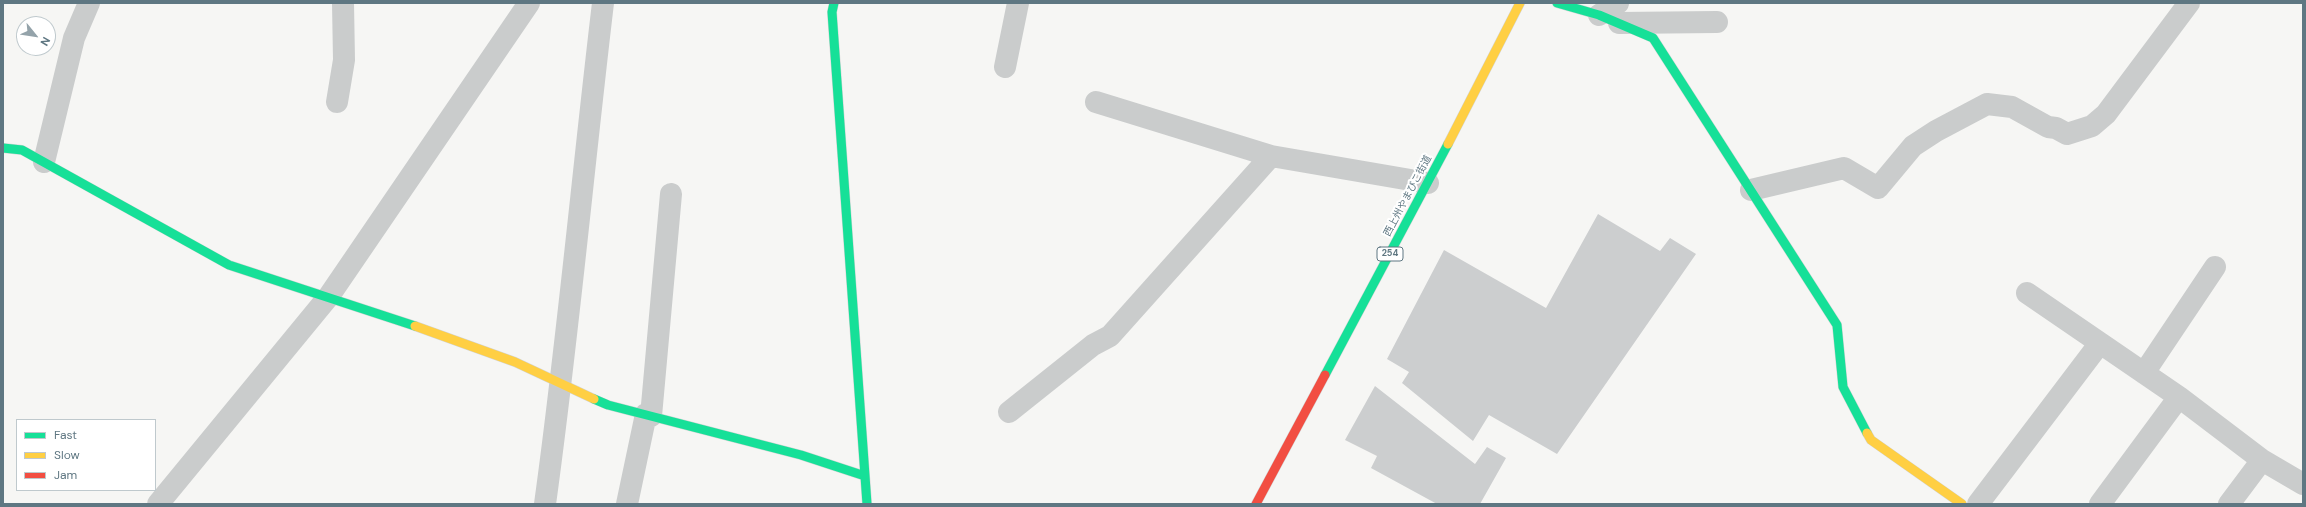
<!DOCTYPE html>
<html>
<head>
<meta charset="utf-8">
<style>
  body { margin:0 }
  #map { position:relative; width:2306px; height:507px; overflow:hidden; background:#f6f6f4; font-family:"DM Sans",sans-serif }
  canvas { display:block }
  .frame { position:absolute; inset:0; border:4px solid #5f7782; pointer-events:none }
  .legend { position:absolute; left:16px; top:419px; width:140px; height:72px; box-sizing:border-box; background:#fff; border:1px solid #bfc9cd; margin:0; padding:5px 7px; list-style:none; font-size:12px; color:#5f7782 }
  .legend li { display:flex; align-items:center; gap:8px; height:20px }
  .legend b { width:20px; border:1px solid #bfc9cd }
  .north { position:absolute; left:16px; top:16px; width:40px; height:40px; box-sizing:border-box; background:#fff; border:1px solid #bfc9cd; border-radius:50%; rotate:120deg; font-size:11px; font-weight:700; line-height:16px; text-align:center; color:#5f7782 }
  .north::after { content:''; display:block; margin:auto; width:14px; height:18px; background:#94a3aa; clip-path:polygon(50% 0,100% 100%,50% 72%,0 100%) }
</style>
</head>
<body>
<div id="map">
<canvas width="2306" height="507"></canvas>
<div class="frame"></div>
<ul class="legend">
<li><b style="height:5px;background:#16e098"></b>Fast</li>
<li><b style="height:5px;background:#ffcf43"></b>Slow</li>
<li><b style="height:5px;background:#f24e42"></b>Jam</li>
</ul>
<div class="north">N</div>
</div>
<script>
const g = document.querySelector('canvas').getContext('2d');
g.lineJoin = 'round';
function fill(path, color) { g.fillStyle = color; g.fill(path, 'evenodd'); }
function trace(path, color, width, dash) { g.strokeStyle = color; g.lineWidth = width; g.lineCap = dash ? 'butt' : 'round'; g.setLineDash(dash || []); g.stroke(path); }
function label(font, color, halo, rows, align = 'center') {
  g.font = font + ' "DM Sans","Noto Sans JP",sans-serif'; g.lineWidth = 4; g.setLineDash([]); g.textBaseline = 'middle'; g.strokeStyle = halo; g.fillStyle = color; for (const [text, x, y, turn = 0] of rows) {
    g.save(); g.translate(x, y); g.rotate((+turn || 0) * Math.PI / 180); g.textAlign = isNaN(turn) ? turn : align; if (halo) g.strokeText(text, 0, 0); g.fillText(text, 0, 0); g.restore();
  }
}
fill(new Path2D(`
  M1598,214l62,37 10,-13 26,16 -139,200 -68,-39 -16,26 -71,-58 7,-11 -22,-13 57,-109 102,58z
  M1375,386l100,78 12,-17 19,11 -26,46h-43l-66,-36 6,-12 -32,-16z`), '#cccecf');
const fast = new Path2D(`
  M834,3l-2,9 35,492
  M1557,3l42,12 54,23 184,287 6,62 24,46
  M3,148l19,2 207,115 186,61
  M1325,375l123,-231
  M594,399l14,6 193,50 64,21`);
const slow = new Path2D(`
  M1448,144l72,-141
  M415,326l100,36 79,37
  M1867,433l4,7 91,64`);
const jam = new Path2D(`
  M1256,504l69,-129`);
trace(fast, '#d2d4d4', 10);
trace(slow, '#d2d4d4', 10);
trace(jam, '#d2d4d4', 10);
trace(new Path2D(`
  M1599,15l19,-12
  M1619,23l98,-1
  M1005,67l13,-64
  M337,102l7,-42 -1,-57
  M1096,102l175,54 157,27
  M44,162l30,-124 15,-35
  M1751,190l93,-22 34,20 35,-42 23,-15 51,-27 25,3 36,20 8,1 11,6 25,-8 14,-12 83,-111
  M2027,293l152,104 83,63 41,24
  M2144,373l71,-106
  M1009,412l84,-67 17,-9 161,-180
  M651,416l20,-222
  M158,504l171,-208 200,-293
  M545,504c23,-166 38,-334 58,-501
  M627,504l19,-90
  M1978,504l122,-161
  M2100,504l79,-107
  M2229,504l33,-44`), '#cacccc', 22);
trace(fast, '#16e098', 9);
trace(slow, '#ffcf43', 9);
trace(jam, '#f24e42', 9);
for (const [x, y, w] of [
  [1390,254,26]
]) { const box = new Path2D(); box.roundRect(x - w / 2, y - 7, w, 14, 3); g.fillStyle = '#fff'; g.fill(box); trace(box, '#5f7782', 1); }
label('bold 9px', '#5f7782', null, [
  ["254",1390,254]
]);
label('10px', '#5f7782', '#fff', [
  ["西上州やまびこ街道",1408,196,-62]
]);
</script>
</body>
</html>
